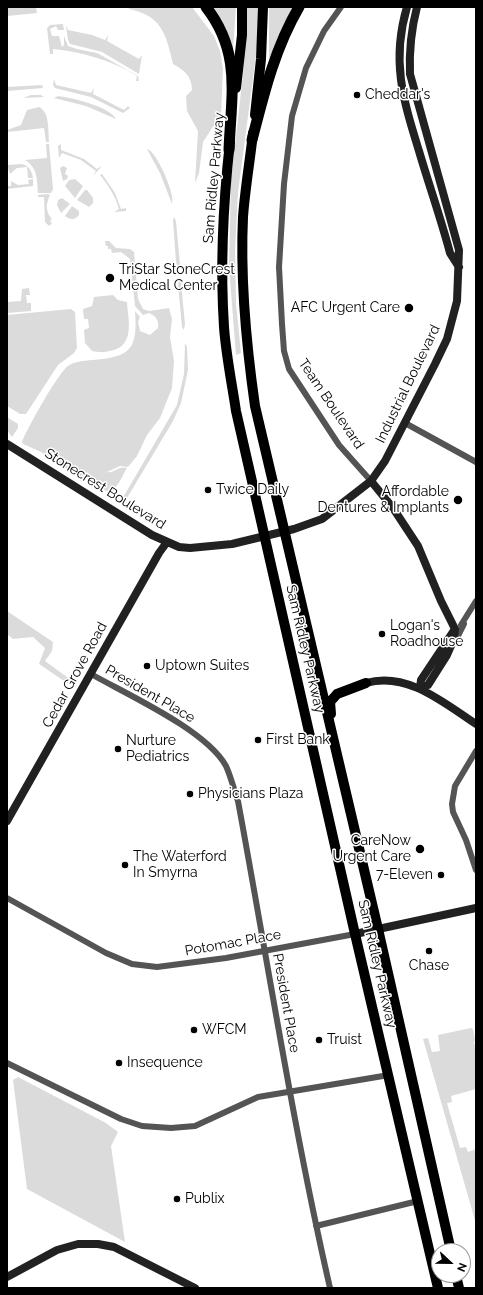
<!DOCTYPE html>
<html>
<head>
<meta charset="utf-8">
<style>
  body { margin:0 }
  #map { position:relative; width:483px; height:1295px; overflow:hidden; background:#fff; font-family:Raleway,sans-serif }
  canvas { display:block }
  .frame { position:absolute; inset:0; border:8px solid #000; pointer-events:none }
  .north { position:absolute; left:431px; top:1243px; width:40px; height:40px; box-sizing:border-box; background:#fff; border:1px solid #999; border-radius:50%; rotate:112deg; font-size:11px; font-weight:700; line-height:16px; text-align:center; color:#000 }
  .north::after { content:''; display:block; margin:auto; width:14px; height:18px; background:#000; clip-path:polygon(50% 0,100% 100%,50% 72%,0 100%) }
</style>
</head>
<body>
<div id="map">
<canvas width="483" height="1295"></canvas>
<div class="frame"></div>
<div class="north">N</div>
</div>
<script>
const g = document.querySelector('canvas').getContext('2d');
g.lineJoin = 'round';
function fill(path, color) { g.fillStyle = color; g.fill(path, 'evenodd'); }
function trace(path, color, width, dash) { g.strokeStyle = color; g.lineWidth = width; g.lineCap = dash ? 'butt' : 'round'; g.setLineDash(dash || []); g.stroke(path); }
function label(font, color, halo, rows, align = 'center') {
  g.font = font + ' Raleway,sans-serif'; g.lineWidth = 3; g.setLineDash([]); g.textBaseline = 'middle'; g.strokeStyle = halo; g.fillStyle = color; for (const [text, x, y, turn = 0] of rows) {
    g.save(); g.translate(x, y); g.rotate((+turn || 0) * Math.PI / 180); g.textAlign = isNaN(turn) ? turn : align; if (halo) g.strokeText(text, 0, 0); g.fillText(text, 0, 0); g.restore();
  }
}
fill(new Path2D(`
  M7,7h29l1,6 -30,3z
  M129,7h63l22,29 6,15 3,18 -2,45 -18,28 -4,31 -4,10 3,-52 -11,-20 -1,-15 6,-6c0,-14 -8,-20 -19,-26 -7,-30 -11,-48 -44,-55z
  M208,7h28l-3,43h-2z
  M247,7h11l-1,41 -19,144 -3,58 1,54 5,49 -5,2 -7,-88 2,-86 12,-107z
  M269,7h26l-26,53z
  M63,24l1,6h-6l-2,-4 -6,3 2,7h7l3,11 2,-2v-9l4,10 9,3 20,4 41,23 1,5h-3l1,-5c-26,-16 -54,-24 -84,-27v5h-3l-3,-26 3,-3z
  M66,25l2,5 24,5 13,5 3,-5 -1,6 32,18 3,-4 -3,19 -37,-22 -32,-8 -2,-4z
  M54,79l2,6 35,8 3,-5 -1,6 31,16 4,-4 2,2 -7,5 -32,-16 -36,-9 -2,-3z
  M42,85l1,3 -36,3v-4z
  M31,95h10l3,2 -21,1z
  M58,96c14,2 51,10 58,23l-30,-13 -32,-8z
  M39,107c11,5 9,24 10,35h-3l-2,-14 -37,4v-2l14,-5 6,-15z
  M46,144h3l4,45 -2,4h-13c-1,-13 0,-25 -13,-33l22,-2z
  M61,144v6l23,9 13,10 5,-3 -9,10 3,-5 -15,-11 -19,-7 -3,5 -1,-12z
  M147,149c9,1 29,46 25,55l-12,-31z
  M22,164c7,2 10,7 11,14h-5l-1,-11 -10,1 -7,6 -3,-9z
  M63,166l4,2 -2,6 3,2 -1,3 -4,2 -3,-13z
  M102,174l13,19 6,16 5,-1v3l-12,1 5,-3c-3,-12 -11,-24 -19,-34z
  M33,179v7l-26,3v-3h4v-5l7,4 11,-1 -1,-4z
  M75,179l8,7 -8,12 -10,-12 4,-6z
  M85,190h2l6,8v5l-4,4 -12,-7z
  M48,194l2,1c-4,9 -5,16 2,24l-2,2 2,2 -3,3 -4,-4 -1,-25h-6v-2z
  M62,198l8,6 -9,9 -4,-8 1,-5z
  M72,206l7,5v4c-4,5 -9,5 -14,1z
  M174,217l2,4 4,44 -2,3 -2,-6 -3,-42z
  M105,241h4l7,7 14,1 4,3 4,47 5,10 6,2 20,-3 3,11 -2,18 4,24 -2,27 -12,30 -13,17 -10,21 -9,11 -8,-1 -13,6c6,2 12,-7 20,-4 -6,9 -8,22 -21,23l-13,-9 -19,-8 -33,-22 -18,-8 -1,-2c5,-13 36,-69 46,-76 7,-5 16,-5 24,-6 38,-3 46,-10 43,-49l5,6 -2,5 2,9 10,4 8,-7c1,-8 -2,-12 -9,-15l-6,2 -8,-9 -5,-47 -9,-7 -9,1 -1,-4h-3v-3h-2z
  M180,280l1,3 4,41 -1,6 -2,-3 -4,-43z
  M29,288l1,7h-4l1,8h4v8l-24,2v-11l14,-1 1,-12z
  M113,295l5,5 9,2c1,17 8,41 -13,48 -7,2 -15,3 -22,1l-7,-8 -1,-13 5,-2 -1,-9h-4l-1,-10 9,-3 2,-9z
  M71,309l4,3 2,36 -3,5 -16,12 -32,49h-6l-13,-8v-91z
  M185,343l2,4 1,23 -7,33 -8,18 -49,82 -3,-2 56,-96 7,-31z
  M7,417l11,7v4l-6,9 -5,-7z
  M7,611l46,31 -1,9 -7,10 26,19 -1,5 -31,-21 6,-16 -12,-11 -20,2 -6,-5z
  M471,1028l2,1 2,11 -1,2 2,8v39l-25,7 1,6 -5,1 13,45 6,-1 2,5 8,-3v75l-53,-185 5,-1 4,14 8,-1 -2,-16z
  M18,1077l88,46 12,9 -7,14 14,96 -98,-53 -14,-109z`), '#dbdbdb');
trace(new Path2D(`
  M341,7l-17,24 -18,37 -14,48 -8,68 -5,83 3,57 2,27 5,18 50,76 32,36
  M405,423l71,39
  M461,625l15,-24
  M455,642l9,-18
  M91,674c37,21 115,56 135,92 5,11 8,24 12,35 30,162 55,326 92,487
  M476,751l-21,35 -3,18 1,8 13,28 10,30
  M7,898l99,55 26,11 25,3 69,-9 129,-24
  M7,1063l114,56 21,7 29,2 24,-2 63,-29 131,-22
  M316,1226l102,-25`), '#545454', 6);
trace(new Path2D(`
  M407,7c-16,54 -4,92 12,144 10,34 22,68 31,102l9,14
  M7,444l145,91 27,12 11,1 42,-4 62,-15 28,-10 49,-38 14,-20 50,-97 12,-25 10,-38 2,-51 -49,-176c-1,-24 1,-44 7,-67
  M371,481l22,27 25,38 23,55 14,28 -1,10 -7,16 -19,30 -8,3
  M366,683c41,-12 78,20 110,41
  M420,688l1,-8 34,-51
  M7,821l152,-268 8,-11
  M355,934l121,-26
  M7,1277l50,-27 21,-6h20l16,3 81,41`), '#212121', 8);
trace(new Path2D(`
  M236,88l6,-53v-28
  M255,115l6,-56 2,-52
  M253,133c-3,28 -8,56 -10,84 -3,64 3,126 12,189l123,523 73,322
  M230,142c-7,62 -10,123 -6,185 2,28 8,57 12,84l119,523 83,354
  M331,714l-1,-12 7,-8 29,-11
  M456,1275l3,13`), '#000', 10);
trace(new Path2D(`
  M206,7c36,46 25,89 23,143
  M252,140c12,-47 23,-92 47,-133`), '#000', 11);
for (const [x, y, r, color] of [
  [357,95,4,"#000"],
  [110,278,5,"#000"],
  [409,308,5,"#000"],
  [208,490,4,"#000"],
  [458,500,5,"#000"],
  [382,634,4,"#000"],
  [147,666,4,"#000"],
  [258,740,4,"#000"],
  [118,749,4,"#000"],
  [190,794,4,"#000"],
  [420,849,5,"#000"],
  [125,865,4,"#000"],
  [441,875,4,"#000"],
  [429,951,4,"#000"],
  [194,1030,4,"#000"],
  [319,1040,4,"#000"],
  [119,1063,4,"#000"],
  [177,1199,4,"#000"]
]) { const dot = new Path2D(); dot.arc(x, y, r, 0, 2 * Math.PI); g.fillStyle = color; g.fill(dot); trace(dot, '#fff', 1.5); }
label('14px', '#000', '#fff', [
  ["Cheddar's",365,95],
  ["TriStar StoneCrest",119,270],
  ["Medical Center",119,286],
  ["AFC Urgent Care",400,308,"right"],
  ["Twice Daily",216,490],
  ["Affordable",449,492,"right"],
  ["Dentures & Implants",449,508,"right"],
  ["Logan's",390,626],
  ["Roadhouse",390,642],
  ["Uptown Suites",155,666],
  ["First Bank",266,740],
  ["Nurture",126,741],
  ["Pediatrics",126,757],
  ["Physicians Plaza",198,794],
  ["CareNow",411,841,"right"],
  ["Urgent Care",411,857,"right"],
  ["The Waterford",133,857],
  ["In Smyrna",133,873],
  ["7-Eleven",433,875,"right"],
  ["Chase",429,966,"center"],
  ["WFCM",202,1030],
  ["Truist",327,1040],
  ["Insequence",127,1063],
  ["Publix",185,1199]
], 'left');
label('14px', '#000', '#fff', [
  ["Sam Ridley Parkway",214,178,-85],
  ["Industrial Boulevard",408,384,-64],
  ["Team Boulevard",331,404,56],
  ["Stonecrest Boulevard",105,489,32],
  ["Sam Ridley Parkway",305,649,77],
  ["Cedar Grove Road",75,675,-61],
  ["President Place",150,694,30],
  ["Potomac Place",233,943,-10],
  ["Sam Ridley Parkway",377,964,77],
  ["President Place",286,1003,80]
]);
</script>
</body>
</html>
